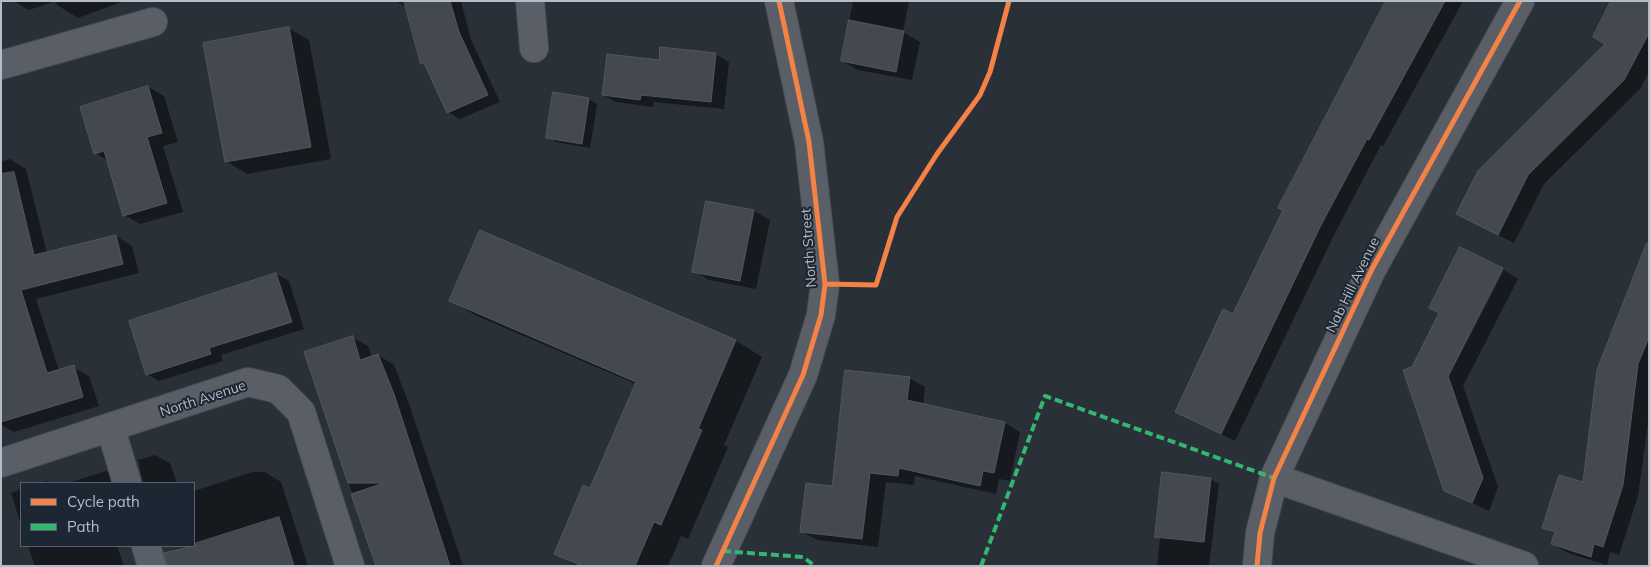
<!DOCTYPE html>
<html>
<head>
<meta charset="utf-8">
<style>
  body { margin:0 }
  #map { position:relative; width:1650px; height:567px; overflow:hidden; background:#2a3038; font-family:Mulish,sans-serif }
  canvas { display:block }
  .frame { position:absolute; inset:0; border:2px solid #b4bcc9; pointer-events:none }
  .legend { position:absolute; left:20px; top:482px; width:175px; height:65px; box-sizing:border-box; background:#1d2633; border:1px solid #59626f; margin:0; padding:6px 9px; list-style:none; font-size:15px; color:#b4bcc9 }
  .legend li { display:flex; align-items:center; gap:10px; height:25px }
  .legend b { width:25px; border:1px solid #59626f }
</style>
</head>
<body>
<div id="map">
<canvas width="1650" height="567"></canvas>
<div class="frame"></div>
<ul class="legend">
<li><b style="height:6px;background:#f48246"></b>Cycle path</li>
<li><b style="height:6px;background:#33b770"></b>Path</li>
</ul>
</div>
<script>
const g = document.querySelector('canvas').getContext('2d');
g.lineJoin = 'round';
function fill(path, color) { g.fillStyle = color; g.fill(path, 'evenodd'); }
function trace(path, color, width, dash) { g.strokeStyle = color; g.lineWidth = width; g.lineCap = dash ? 'butt' : 'round'; g.setLineDash(dash || []); g.stroke(path); }
function label(font, color, halo, rows, align = 'center') {
  g.font = font + ' Mulish,sans-serif'; g.lineWidth = 4; g.setLineDash([]); g.textBaseline = 'middle'; g.strokeStyle = halo; g.fillStyle = color; for (const [text, x, y, turn = 0] of rows) {
    g.save(); g.translate(x, y); g.rotate((+turn || 0) * Math.PI / 180); g.textAlign = isNaN(turn) ? turn : align; if (halo) g.strokeText(text, 0, 0); g.fillText(text, 0, 0); g.restore();
  }
}
fill(new Path2D(`
  M13,1h42l-26,9z
  M55,1h69l-46,17 -21,-13z
  M396,1h65l10,39 29,62 -40,17 -12,-7 -21,-46 -5,-3 -15,-55z
  M853,1h56l-6,31 17,10 -8,38 -54,-10 -16,-9z
  M1387,1h76l-80,145 -2,-1 -46,88 -100,208 -45,-22 44,-103z
  M1649,1v71l-9,17 -96,95 -30,59 -40,-20z
  M288,28l21,12 22,119 -84,15 -21,-13z
  M715,54l14,8 -5,47 -70,-7 -1,5 -37,-5 -13,-7 57,-34z
  M148,87l16,9 14,46 -15,4 20,66 -43,12 -16,-9 -16,-54 -13,-8z
  M589,99l8,5 -7,44 -34,-6 -9,-5z
  M10,159l16,10 21,84 69,-17 16,10 7,27 -103,26 23,72 14,-4 16,9 10,30 -85,26 -13,-7v-263z
  M754,211l16,9 -14,69 -47,-9 -15,-9z
  M481,232l255,109 26,16 -38,88 4,2 -40,92 -7,-3 -13,30h-91l-22,-13 36,-64 45,-105 -159,-68 -26,-15z
  M1649,240v176l-11,80 -19,59 -9,-3 -3,13 -39,-12 -16,-9 3,-10 -11,-7 40,-43 14,-114z
  M1461,249l-15,133 58,-112 14,9 -55,107 35,101 -9,24 -44,-21 -32,-122 27,-55z
  M276,274l13,7 15,48 -83,26 2,6 -64,20 -12,-7z
  M352,337l16,9 4,11 6,-2 16,10 15,39 54,162h-87l-70,-213z
  M909,378l16,9 -2,18 82,18 15,9 -10,49 -11,-2 -3,15 -81,-18 -1,9 -28,-3 -8,65 -61,-7 -16,-9z
  M155,455l15,8 7,20h-34l-5,-23z
  M106,471l16,8 1,4h-55z
  M252,472h13l16,10 27,84h-68l-45,-7 -5,-13h4v-55z
  M1210,479l9,5 -10,82h-52l3,-28 -3,-2z
  M46,481l4,2h-11z
  M21,489v36l-10,-32z
  M28,546h89l7,20h-89z`), '#0007');
const building = new Path2D(`
  M404,1h46l9,31 29,63 -41,18 -23,-50 -3,1z
  M1386,1h59l-76,139 -2,-1 -46,86 -100,209 -46,-22 48,-103 10,5 50,-104 -5,-2z
  M1611,1h38v32l-25,47 -96,95 -30,60 -42,-21 22,-43 127,-127 -12,-7z
  M849,20l55,11 -8,41 -55,-11z
  M289,27l22,120 -86,15 -22,-119z
  M660,47l56,6 -5,49 -70,-7 -1,5 -38,-5 5,-41 52,6z
  M148,86l14,47 -15,4 20,66 -44,13 -19,-65 -10,3 -14,-47z
  M553,92l36,6 -7,46 -36,-6z
  M14,172l20,83 82,-20 7,29 -102,26 26,83 27,-8 9,32 -82,25v-248z
  M706,201l48,9 -14,71 -48,-9z
  M480,230l256,110 -38,89 4,1 -41,95 -7,-3 -19,44h-53l-28,-12 29,-69 7,3 46,-106 -187,-81z
  M1647,243h2v94l-11,27 -15,121 -20,62 -9,-3 -3,13 -40,-13 4,-12 -13,-4 17,-53 24,7 14,-112z
  M1460,247l43,21 -55,108 35,102 -11,25 -28,-12 -41,-121 9,-3 27,-54 -10,-5z
  M276,273l16,49 -83,26 2,6 -65,21 -17,-54z
  M353,336l7,24 18,-6 16,40 56,172h-74l-25,-72 33,-11h-36l-44,-131z
  M845,370l65,7 -3,23 98,22 -11,51 -11,-2 -3,15 -81,-18 -1,8 -28,-3 -8,66 -62,-7 6,-49 26,3z
  M1162,472l49,6 -7,64 -49,-5z
  M279,517l15,49h-127l-3,-13 30,-7v-2z`);
fill(building, '#444950');
trace(building, '#52575f', 1);
const minor = new Path2D(`
  M530,1l4,47
  M1,65l152,-43
  M111,429l16,54
  M1,463l247,-81 30,7 23,23 49,154
  M1274,478l250,88
  M146,546l6,20
  M716,566l87,-191 18,-60 4,-31 -16,-142 -30,-141
  M1257,566l3,-33 14,-55 98,-209 148,-268`);
trace(minor, '#484c53', 30);
trace(minor, '#5a5e66', 28);
trace(new Path2D(`
  M723,551l80,6 12,9
  M981,566l64,-170 229,82`), '#33b770', 4, [8, 4]);
trace(new Path2D(`
  M825,284l51,1 21,-68 40,-63 43,-59 10,-23 19,-71
  M716,566l87,-191 18,-60 4,-31 -16,-142 -30,-141
  M1257,566l3,-33 14,-55 98,-209 148,-268`), '#f48246', 5);
label('14px', '#b4bcc9', '#1d2633', [
  ["North Street",809,248,-94],
  ["Nab Hill Avenue",1353,285,-64],
  ["North Avenue",203,399,-18]
]);
</script>
</body>
</html>
